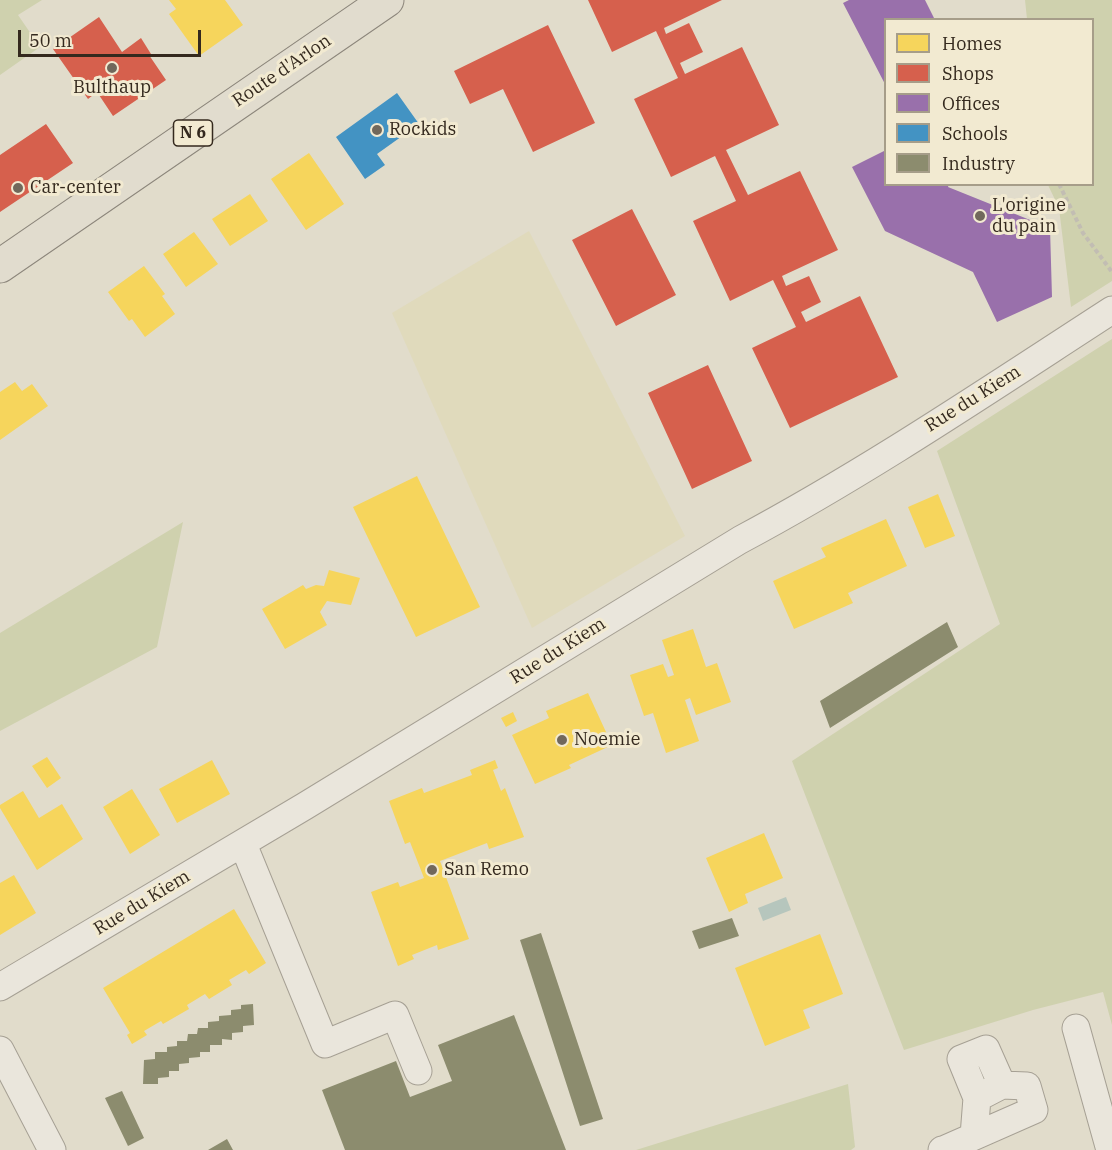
<!DOCTYPE html>
<html>
<head>
<meta charset="utf-8">
<style>
  body { margin:0 }
  #map { position:relative; width:1112px; height:1150px; overflow:hidden; background:#e1dccb; font-family:"IBM Plex Serif",serif }
  canvas { display:block }
  .legend { position:absolute; left:884px; top:18px; width:210px; height:168px; box-sizing:border-box; background:#f2ead1; border:2px solid #a69d89; margin:0; padding:8px 10px; list-style:none; font-size:18px; color:#34291e }
  .legend li { display:flex; align-items:center; gap:12px; height:30px }
  .legend b { width:30px; border:2px solid #a69d89 }
  .scale { position:absolute; left:18px; top:30px; width:183px; height:27px; box-sizing:border-box; border:3px solid #34291e; border-top:0; padding-left:8px; font-size:18px; line-height:21px; white-space:nowrap; color:#34291e; -webkit-text-stroke:4px #f2ead1; paint-order:stroke }
</style>
</head>
<body>
<div id="map">
<canvas width="1112" height="1150"></canvas>
<ul class="legend">
<li><b style="height:16px;background:#f6d55c"></b>Homes</li>
<li><b style="height:16px;background:#d6604d"></b>Shops</li>
<li><b style="height:16px;background:#9970ab"></b>Offices</li>
<li><b style="height:16px;background:#4393c3"></b>Schools</li>
<li><b style="height:16px;background:#8c8c6e"></b>Industry</li>
</ul>
<div class="scale">50 m</div>
</div>
<script>
const g = document.querySelector('canvas').getContext('2d');
g.lineJoin = 'round';
function fill(path, color) { g.fillStyle = color; g.fill(path, 'evenodd'); }
function trace(path, color, width, dash) { g.strokeStyle = color; g.lineWidth = width; g.lineCap = dash ? 'butt' : 'round'; g.setLineDash(dash || []); g.stroke(path); }
function label(font, color, halo, rows, align = 'center') {
  g.font = font + ' "IBM Plex Serif",serif'; g.lineWidth = 6; g.setLineDash([]); g.textBaseline = 'middle'; g.strokeStyle = halo; g.fillStyle = color; for (const [text, x, y, turn = 0] of rows) {
    g.save(); g.translate(x, y); g.rotate((+turn || 0) * Math.PI / 180); g.textAlign = isNaN(turn) ? turn : align; if (halo) g.strokeText(text, 0, 0); g.fillText(text, 0, 0); g.restore();
  }
}
fill(new Path2D(`
  M529,231l156,305 -153,92 -140,-315z`), '#e0dabc');
fill(new Path2D(`
  M0,0h42l-24,15 22,32 -40,28z
  M1025,0h87v281l-41,26 -12,-99 -11,-23 44,-1v-164l-65,-1z
  M1112,339v686l-9,-33 -70,18 -129,40 -112,-289 208,-137 -63,-173z
  M183,522l-26,125 -157,84v-98z
  M848,1084l7,63 -4,3h-215z`), '#cfd1ae');
fill(new Path2D(`
  M786,897l5,13 -28,11 -5,-13z`), '#b6c6bd');
fill(new Path2D(`
  M169,0h56l18,25 -44,31 -30,-42 7,-5z
  M309,153l35,51 -38,26 -35,-51z
  M250,194l18,27 -38,25 -18,-27z
  M194,232l24,32 -32,23 -23,-33z
  M144,266l21,28 -3,2 13,18 -30,23 -13,-18 -3,2 -21,-29z
  M15,382l7,9 10,-7 16,22 -48,34v-48z
  M417,476l63,131 -64,30 -63,-130z
  M938,494l17,42 -30,12 -17,-41z
  M886,519l21,47 -59,27 5,10 -59,26 -21,-48 53,-24 -5,-9z
  M329,570l31,8 -9,27 -24,-4 -7,11 7,13 -42,24 -23,-40 41,-24 3,4 10,-4 8,1z
  M693,629l13,38 11,-4 14,39 -35,13 -6,-17 -5,2 14,41 -33,12 -13,-40 -9,3 -14,-41 33,-11 5,13 6,-2 -12,-35z
  M588,693l24,52 -43,20 2,3 -36,16 -23,-49 37,-17 -3,-7z
  M513,712l4,9 -11,6 -5,-9z
  M47,757l14,21 -14,10 -15,-22z
  M212,760l18,34 -53,29 -18,-34z
  M495,760l3,8 -5,2 8,21 4,-3 19,49 -35,12 -2,-6 -47,18 29,78 -31,11 -1,-5 -25,10 2,4 -16,7 -27,-74 27,-10 2,5 24,-9 -14,-36 -5,2 -16,-43 33,-13 2,5 48,-18 -2,-5z
  M132,789l28,46 -30,19 -27,-47z
  M23,791l16,27 23,-14 21,35 -46,31 -37,-62v-3z
  M764,833l19,45 -38,16 3,9 -19,9 -23,-54z
  M14,875l22,38 -36,22v-52z
  M234,909l32,54 -17,11 -3,-4 -17,10 3,5 -23,14 -4,-5 -18,11 2,4 -26,15 -2,-3 -17,10 3,4 -15,9 -5,-9 3,-2 -27,-45z
  M820,934l23,60 -40,16 7,18 -45,18 -30,-78z`), '#f6d55c');
fill(new Path2D(`
  M588,0h134l-58,28 2,6 23,-11 14,29 -23,11 5,11 57,-27 37,78 -53,25 22,45 52,-24 38,79 -56,26 4,10 23,-10 12,26 -20,10 5,10 54,-26 38,81 -108,51 -38,-80 44,-21 -23,-47 -43,21 -37,-80 43,-20 -21,-45 -44,21 -37,-78 44,-21 -22,-47 -44,21z
  M99,17l23,35 19,-14 10,16 -2,1 17,25 -53,36 -16,-24 -9,7 -35,-50z
  M548,25l47,98 -62,29 -30,-63 -33,15 -16,-33z
  M46,124l27,39 -73,49v-57z
  M632,209l44,86 -60,31 -44,-86z
  M708,365l44,96 -60,28 -44,-96z`), '#d6604d');
fill(new Path2D(`
  M849,0h76l10,20h-49v66l-43,-83z
  M886,150v34h63l-1,3 102,41 2,69 -55,25 -24,-50 -88,-41 -33,-64z`), '#9970ab');
fill(new Path2D(`
  M397,93l22,31 -42,30 8,11 -20,14 -29,-42z`), '#4393c3');
fill(new Path2D(`
  M947,622l11,25 -128,81 -10,-27z
  M732,918l7,18 -40,13 -7,-18z
  M541,933l62,186 -23,7 -60,-186z
  M253,1004l1,21 -11,1v6l-11,1v7l-10,-1v6h-12v7h-10v5l-11,1v5l-10,1v7h-10v6l-11,1v6h-15l1,-24 11,-1v-7h12v-5l10,-1v-5h10l1,-7h9l1,-6h10v-6l11,-1v-5l12,-1v-5l10,-1v-4z
  M514,1015l52,135h-221l-23,-60 74,-29 14,36 42,-16 -14,-36z
  M122,1091l22,47 -16,8 -23,-48z
  M227,1139l6,11h-25z`), '#8c8c6e');
const minor = new Path2D(`
  M243,844l82,200 70,-29 23,56
  M0,987l305,-181 435,-266c129,-69 250,-151 372,-230
  M1076,1028l34,122
  M0,1050l52,100
  M977,1098l-16,-39 25,-10 16,36
  M942,1150h1l91,-40 -7,-24 -25,-1 -25,13 -3,38`);
const major = new Path2D(`
  M0,266l387,-266`);
trace(minor, '#a6a094', 29);
trace(major, '#8c867b', 35);
trace(new Path2D(`
  M1059,184l24,49 29,39`), '#c2bdb3', 4, [4.5, 3]);
trace(minor, '#eae6dc', 27);
trace(major, '#e1dcce', 33);
for (const [x, y, r, color] of [
  [112,68,6,"#71685b"],
  [377,130,6,"#71685b"],
  [18,188,6,"#71685b"],
  [980,216,6,"#71685b"],
  [562,740,6,"#71685b"],
  [432,870,6,"#71685b"]
]) { const dot = new Path2D(); dot.arc(x, y, r, 0, 2 * Math.PI); g.fillStyle = color; g.fill(dot); trace(dot, '#f2ead1', 2); }
for (const [x, y, w] of [
  [193,133,39]
]) { const box = new Path2D(); box.roundRect(x - w / 2, y - 13, w, 26, 4.5); g.fillStyle = '#f2ead1'; g.fill(box); trace(box, '#34291e', 1.5); }
label('bold 16px', '#34291e', null, [
  ["N 6",193,133]
]);
label('18px', '#34291e', '#f2ead1', [
  ["Route d'Arlon",282,71,-34],
  ["Rue du Kiem",973,399,-32],
  ["Rue du Kiem",558,651,-32],
  ["Rue du Kiem",142,903,-31]
]);
label('18px', '#34291e', '#f2ead1', [
  ["Bulthaup",112,88,"center"],
  ["Rockids",389,130],
  ["Car-center",30,188],
  ["L'origine",992,206],
  ["du pain",992,227],
  ["Noemie",574,740],
  ["San Remo",444,870]
], 'left');
</script>
</body>
</html>
